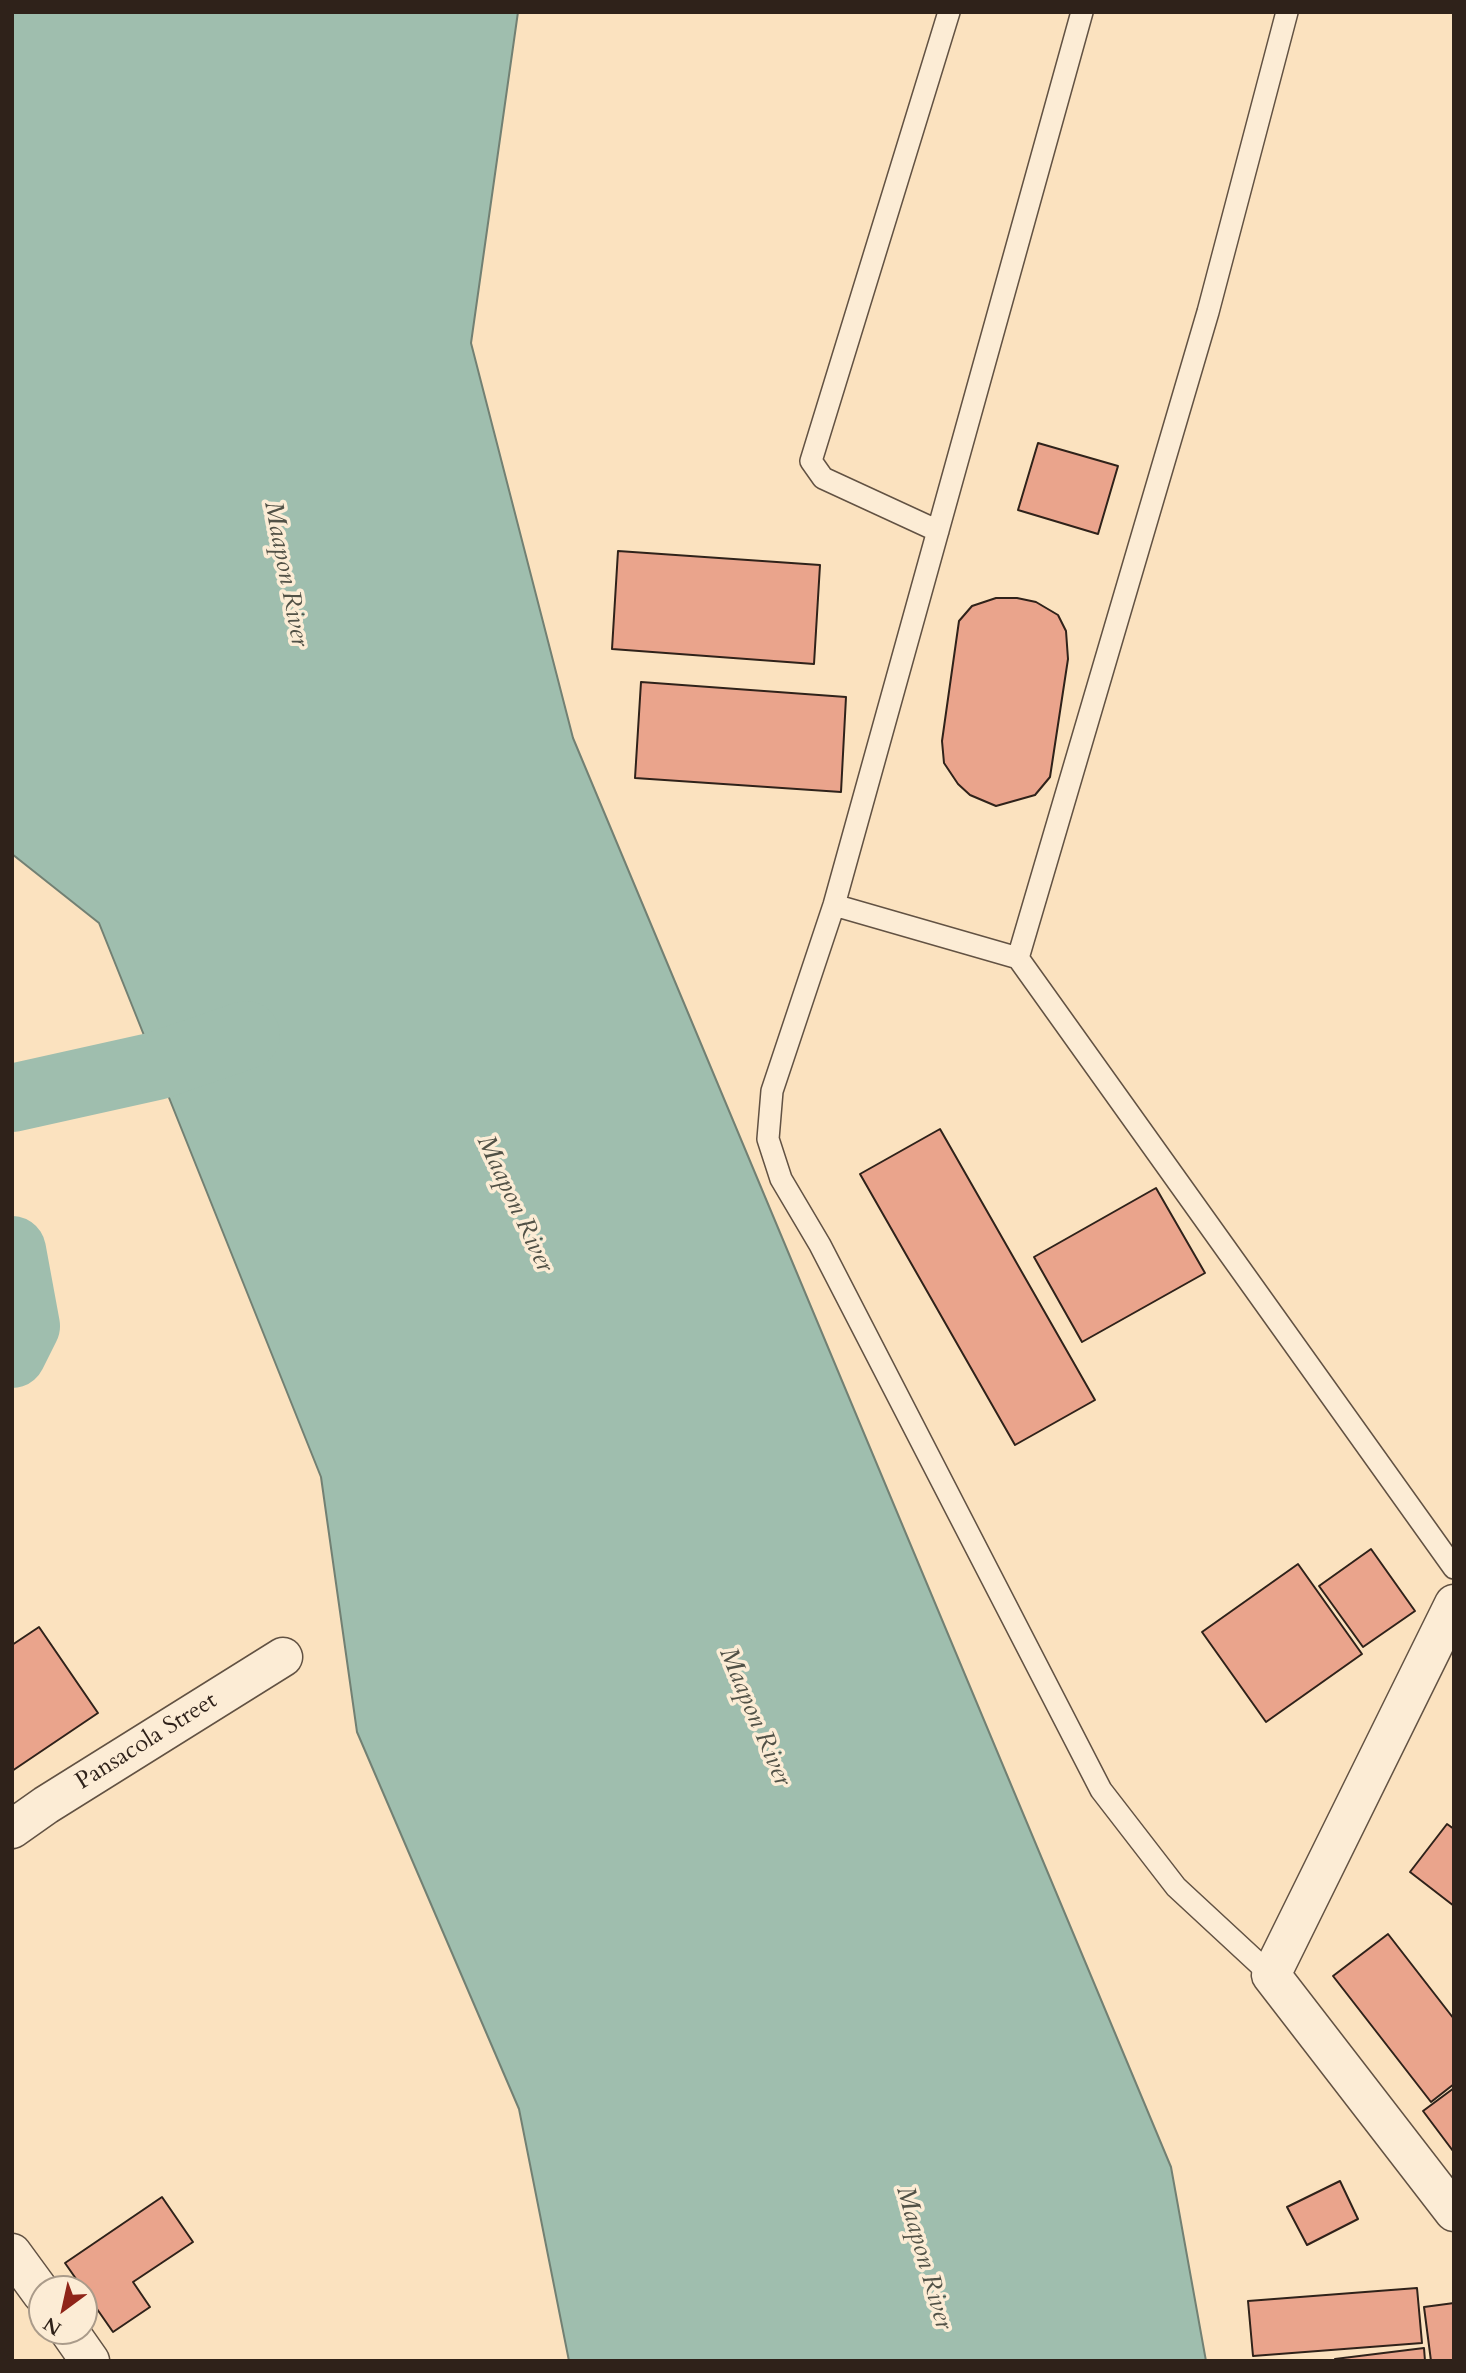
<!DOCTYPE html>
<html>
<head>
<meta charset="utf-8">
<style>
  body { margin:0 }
  #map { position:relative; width:1466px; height:2373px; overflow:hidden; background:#fbe2bf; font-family:Cardo,serif }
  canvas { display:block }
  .frame { position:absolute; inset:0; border:14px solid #2f221a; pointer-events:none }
  .north { position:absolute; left:28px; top:2275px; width:70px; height:70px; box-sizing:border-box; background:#fcecd5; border:2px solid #aa9b8a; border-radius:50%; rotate:213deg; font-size:19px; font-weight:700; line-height:28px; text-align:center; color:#2f221a }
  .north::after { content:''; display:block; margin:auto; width:24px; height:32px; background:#8f2418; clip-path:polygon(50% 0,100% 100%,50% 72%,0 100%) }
</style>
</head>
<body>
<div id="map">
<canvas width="1466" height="2373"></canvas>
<div class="frame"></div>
<div class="north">N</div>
</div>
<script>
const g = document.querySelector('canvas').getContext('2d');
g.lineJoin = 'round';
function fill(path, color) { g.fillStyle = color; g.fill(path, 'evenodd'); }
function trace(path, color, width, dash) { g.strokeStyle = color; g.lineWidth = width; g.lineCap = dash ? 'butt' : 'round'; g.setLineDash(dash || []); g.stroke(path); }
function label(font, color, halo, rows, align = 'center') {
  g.font = font + ' Cardo,serif'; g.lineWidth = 7; g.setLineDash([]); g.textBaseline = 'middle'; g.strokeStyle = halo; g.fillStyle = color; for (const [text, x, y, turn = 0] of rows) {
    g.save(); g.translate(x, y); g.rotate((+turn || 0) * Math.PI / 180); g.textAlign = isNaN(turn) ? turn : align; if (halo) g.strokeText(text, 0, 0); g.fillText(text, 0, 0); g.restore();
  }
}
const water = new Path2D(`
  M12,12h506l-47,331 102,395 598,1429 35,194h-637l-50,-252 -162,-377 -36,-255 -222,-554 -87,-69z`);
fill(water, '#9fbeae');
trace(water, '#728073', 2);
trace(new Path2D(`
  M12,1098l144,-32 90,-31
  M12,1250l14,76 -14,28`), '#9fbeae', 68);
const building = new Path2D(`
  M1038,443l80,23 -20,68 -80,-24z
  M618,551l202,14 -6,99 -202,-15z
  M996,598h21l19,4 22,13 8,16 2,28 -18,118 -15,18 -39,11 -26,-11 -12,-11 -14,-21 -2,-22 17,-120 13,-15z
  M641,682l205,15 -5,95 -206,-14z
  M940,1129l155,271 -80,45 -155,-271z
  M1156,1188l49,85 -123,69 -48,-85z
  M1371,1549l44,62 -52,36 -44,-61z
  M1298,1564l64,90 -96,68 -64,-90z
  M39,1627l59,86 -86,58v-126z
  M1447,1824l7,5v77l-44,-34z
  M1388,1934l66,85v65l-23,18 -98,-126z
  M1454,2088v63h-1l-30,-40z
  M1340,2181l18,38 -51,26 -20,-38z
  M162,2197l31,45 -60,40 17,25 -37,25 -48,-69z
  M1417,2288l5,55 -169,13 -5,-55z
  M1454,2303v58h-23l-7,-54z
  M1424,2348l1,13h-90v-2z`);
fill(building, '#eaa48c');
trace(building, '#2f221a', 2);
const service = new Path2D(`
  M1082,12l-248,893 -62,186 -4,48 13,40 39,66 281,545 75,97 95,88
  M938,531l-115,-53 -12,-17 138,-449
  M834,905l184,53 436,610
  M1018,958l190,-646 79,-300`);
const minor = new Path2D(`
  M1454,1604l-183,371 183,237
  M12,1829l34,-24 237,-148
  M12,2253l30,41
  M69,2331l21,30`);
trace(service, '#625243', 24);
trace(minor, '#625243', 41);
trace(service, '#fcecd5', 21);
trace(minor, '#fcecd5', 38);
label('24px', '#2f221a', '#fcecd5', [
  ["Pansacola Street",147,1742,-32]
]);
label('italic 26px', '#515146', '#fcecd5', [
  ["Maapon River",285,574,79],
  ["Maapon River",514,1204,65],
  ["Maapon River",754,1717,67],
  ["Maapon River",923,2258,74]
]);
</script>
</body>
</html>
